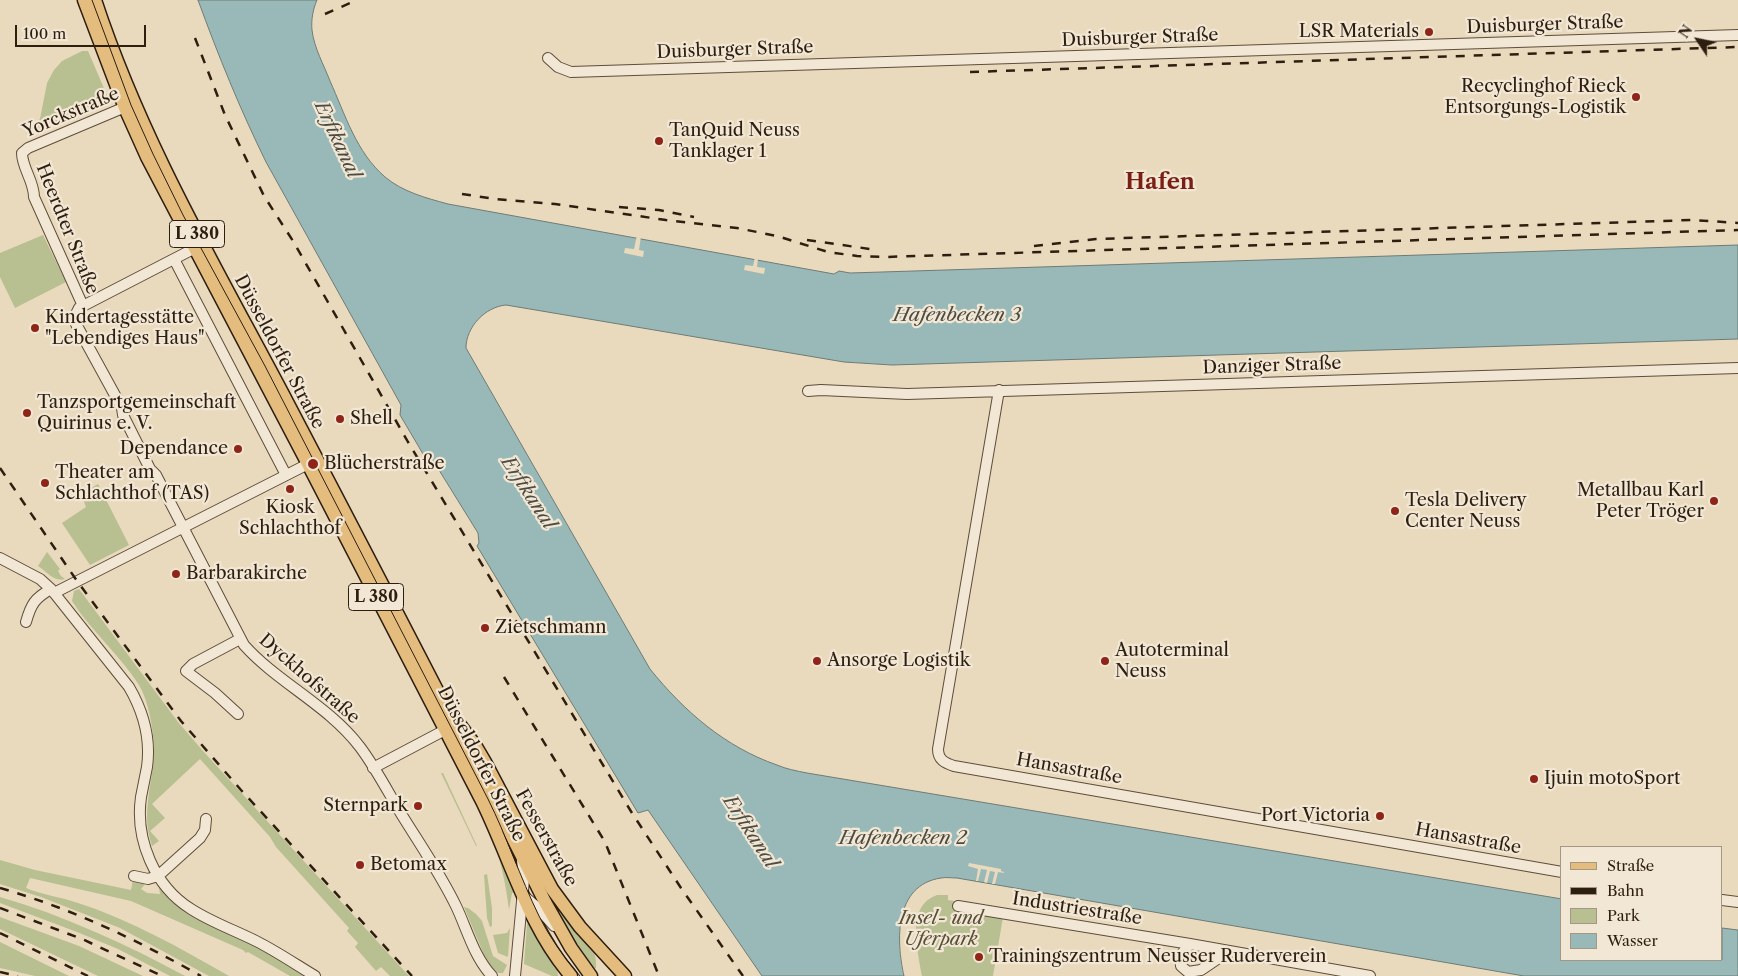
<!DOCTYPE html>
<html>
<head>
<meta charset="utf-8">
<style>
  body { margin:0 }
  #map { position:relative; width:1738px; height:976px; overflow:hidden; background:#e9dabd; font-family:"Libre Caslon Text",serif }
  canvas { display:block }
  .legend { position:absolute; left:1560px; top:846px; width:162px; height:115px; box-sizing:border-box; background:#f1e7d4; border:1px solid #a39786; margin:0; padding:6px 9px; list-style:none; font-size:15px; color:#2e1e10 }
  .legend li { display:flex; align-items:center; gap:10px; height:25px }
  .legend b { width:25px; border:1px solid #a39786 }
  .north { position:absolute; left:1673px; top:15px; width:50px; height:50px; -webkit-text-stroke:4px #f1e7d4; paint-order:stroke; rotate:304deg; font-size:14px; font-weight:700; line-height:20px; text-align:center; color:#2e1e10 }
  .north::after { content:''; display:block; margin:auto; width:18px; height:22px; background:#2e1e10; clip-path:polygon(50% 0,100% 100%,50% 72%,0 100%) }
  .scale { position:absolute; left:15px; top:25px; width:131px; height:22px; box-sizing:border-box; border:2px solid #2e1e10; border-top:0; padding-left:6px; font-size:15px; line-height:18px; white-space:nowrap; color:#2e1e10; -webkit-text-stroke:4px #f1e7d4; paint-order:stroke }
</style>
</head>
<body>
<div id="map">
<canvas width="1738" height="976"></canvas>
<ul class="legend">
<li><b style="height:6px;background:#e4bd7e"></b>Straße</li>
<li><b style="height:6px;background:#2e1e10"></b>Bahn</li>
<li><b style="height:14px;background:#b8bf90"></b>Park</li>
<li><b style="height:14px;background:#99b9b8"></b>Wasser</li>
</ul>
<div class="north">N</div>
<div class="scale">100 m</div>
</div>
<script>
const g = document.querySelector('canvas').getContext('2d');
g.lineJoin = 'round';
function fill(path, color) { g.fillStyle = color; g.fill(path, 'evenodd'); }
function trace(path, color, width, dash) { g.strokeStyle = color; g.lineWidth = width; g.lineCap = dash ? 'butt' : 'round'; g.setLineDash(dash || []); g.stroke(path); }
function label(font, color, halo, rows, align = 'center') {
  g.font = font + ' "Libre Caslon Text",serif'; g.lineWidth = 4.5; g.setLineDash([]); g.textBaseline = 'middle'; g.strokeStyle = halo; g.fillStyle = color; for (const [text, x, y, turn = 0] of rows) {
    g.save(); g.translate(x, y); g.rotate((+turn || 0) * Math.PI / 180); g.textAlign = isNaN(turn) ? turn : align; if (halo) g.strokeText(text, 0, 0); g.fillText(text, 0, 0); g.restore();
  }
}
fill(new Path2D(`
  M82,51h6l21,49 -83,34 14,-15 7,-36 7,-13 8,-9z
  M43,235l23,47 -51,26 -15,-31v-24z
  M98,484l31,61 -39,20 -28,-42 24,-16 -5,-13z
  M47,552l13,17 -2,2 3,5 4,3c-11,3 -18,-7 -27,-13z
  M79,589l99,133 25,29 206,225h-19l-9,-9 -5,4 -21,-24 3,-4 -11,-12 2,-3 -73,-81 -6,-10 -70,-78 -48,45 13,14 -15,13 9,10 -7,5c-12,-37 2,-62 2,-98 -1,-20 -5,-46 -15,-63 -19,-30 -48,-54 -67,-84l2,-10z
  M443,773l34,73h-1l-35,-73z
  M493,839l22,53 -3,1 -3,17c-3,-25 -8,-48 -16,-71z
  M0,860l35,10 96,20 2,-10 12,4 -4,5 6,4 13,1 -1,-6h3c21,28 51,36 80,51 22,11 43,24 64,37h-16l-42,-24 -2,1 -3,-3 -112,-49 -101,-23 -4,10c17,7 35,9 52,15 53,17 102,45 151,73h-20l-89,-48 -79,-31 -41,-13z
  M487,874l5,34v18l-2,1 -3,-9 -3,-43z
  M937,895h11v5l54,10 1,7 -10,59h-71c-4,-25 -17,-70 15,-81z
  M0,897c65,19 126,47 185,79h-15l-52,-27 -41,-17 -77,-29z
  M464,907l4,1 8,6 6,7 11,35 14,9 -4,8h-5l-11,-11z
  M563,913c13,16 36,33 33,55l-5,1 -32,-53z
  M0,917l79,29 64,30h-45l-98,-47z
  M529,923l28,44 1,9h-6l-28,-12 3,-40z
  M510,928l-2,29 -10,-4 -5,-18 14,-2z
  M0,942l69,34h-34l-35,-8z
  M1193,951l9,2 2,3 -9,8 -5,-2 -3,-5z`), '#b8bf90');
const water = new Path2D(`
  M198,0h119c-4,9 -6,20 -5,30 2,18 12,35 18,51 15,33 26,71 55,96 18,15 41,21 63,27l386,70 5,-3 11,2 888,-28v94l-846,26 -48,-3 -338,-57c-21,2 -40,22 -40,43l184,321c34,42 75,78 127,96 9,4 20,6 30,8l755,126v61h160v-32l16,2v46h-214l-567,-98c-5,0 -11,-1 -16,0 -47,7 -45,63 -37,98h-142l-114,-166 -10,3 -161,-267 2,-3 -1,-10 -44,-71 -8,-3 -26,-44 1,-10 -135,-243c-26,-53 -48,-107 -68,-162z`);
fill(water, '#99b9b8');
trace(water, '#6e7b75', 1);
fill(new Path2D(`
  M637,235l4,1 -2,14 5,1 -1,6 -19,-4 1,-5 9,1z
  M755,257l3,1 -1,9 8,1 -1,6 -20,-4 1,-5 8,1z
  M969,863l32,6v2l3,1v1l-6,-1 -3,12h-3l3,-12 -5,-1 -3,12 -3,-1 3,-12 -6,-1 -3,12h-2l2,-12 -10,-3z`), '#e9dabd');
const minor = new Path2D(`
  M548,58l10,9 13,5 1167,-37
  M201,245l-122,63 -5,10 2,6 46,84 1,7 27,54 6,6 88,170c34,38 84,60 116,102 15,20 27,43 40,65 19,31 40,61 56,94 11,23 18,51 36,70
  M174,259l112,216
  M83,306l-49,-109c0,-16 -12,-29 -12,-44l6,-5 102,-43
  M999,390l-61,359c0,11 7,14 16,17l608,106
  M808,391l13,-1 86,4 831,-26
  M0,558l40,21 11,10 78,98c14,24 22,51 18,80 -2,10 -4,20 -6,30 -6,42 13,89 50,112 20,13 43,21 65,32 20,10 39,23 59,35
  M54,593l260,-132
  M26,622c5,-18 9,-24 25,-33
  M238,714l-23,-21 -29,-22 7,-7 47,-25
  M373,768l72,-38
  M134,876l14,3 10,-3 42,-38 5,-8 1,-11
  M524,896l14,12 16,18
  M1722,900l16,2
  M958,906l232,38 180,32
  M1190,944l-10,12 1,10 7,6 13,-2 28,-19
  M515,976l9,-96 -2,-20`);
const major = new Path2D(`
  M84,0l41,108 22,49 161,307 174,337c29,59 46,125 89,175
  M95,0c47,143 122,269 192,402 87,166 174,333 258,500l26,46 20,28
  M460,725l15,20 10,17 67,127 28,38 45,49`);
trace(minor, '#5d4d3b', 12);
trace(major, '#2e1e10', 15);
trace(minor, '#f1e7d4', 10);
trace(major, '#e4bd7e', 12);
trace(new Path2D(`
  M92,0l39,105 22,49 30,61 82,151 223,433c19,38 32,78 51,117 11,22 25,41 41,60`), '#2e1e10', 1);
trace(new Path2D(`
  M325,14l32,-14
  M195,38l30,77 39,81 29,45 115,201 224,371 49,75 62,88
  M970,72l768,-25
  M462,194l33,5 60,5 111,16 71,8 40,8 51,16 29,4 28,1 853,-27
  M619,207l40,3 35,7
  M807,240l70,10
  M1034,246l62,-7 597,-19 45,3
  M0,468l77,113 104,140 60,69 171,186
  M504,677l101,165 54,134
  M0,888c73,21 135,51 201,88
  M0,908l82,31 80,37
  M0,933l88,43
  M0,972l18,4`), '#2e1e10', 2.5, [9, 9]);
for (const [x, y, r, color] of [
  [1429,32,5,"#8f2418"],
  [1636,97,5,"#8f2418"],
  [659,141,5,"#8f2418"],
  [35,328,5,"#8f2418"],
  [27,413,5,"#8f2418"],
  [340,419,5,"#8f2418"],
  [238,449,5,"#8f2418"],
  [313,464,6,"#8f2418"],
  [45,483,5,"#8f2418"],
  [290,489,5,"#8f2418"],
  [1714,501,5,"#8f2418"],
  [1395,511,5,"#8f2418"],
  [176,574,5,"#8f2418"],
  [485,628,5,"#8f2418"],
  [817,661,5,"#8f2418"],
  [1105,661,5,"#8f2418"],
  [1534,779,5,"#8f2418"],
  [418,806,5,"#8f2418"],
  [1380,816,5,"#8f2418"],
  [360,865,5,"#8f2418"],
  [979,957,5,"#8f2418"]
]) { const dot = new Path2D(); dot.arc(x, y, r, 0, 2 * Math.PI); g.fillStyle = color; g.fill(dot); trace(dot, '#f1e7d4', 2); }
for (const [x, y, w] of [
  [197,234,55],
  [376,597,55]
]) { const box = new Path2D(); box.roundRect(x - w / 2, y - 13.5, w, 27, 4); g.fillStyle = '#f1e7d4'; g.fill(box); trace(box, '#2e1e10', 1); }
label('bold 16px', '#2e1e10', null, [
  ["L 380",197,234],
  ["L 380",376,597]
]);
label('18px', '#2e1e10', '#f1e7d4', [
  ["Duisburger Straße",1545,25,-2],
  ["Duisburger Straße",1140,38,-2],
  ["Duisburger Straße",735,50,-2],
  ["Yorckstraße",71,113,-23],
  ["Heerdter Straße",67,229,68],
  ["Düsseldorfer Straße",279,352,62],
  ["Danziger Straße",1272,366,-2],
  ["Dyckhofstraße",309,679,41],
  ["Düsseldorfer Straße",481,764,63],
  ["Hansastraße",1069,769,10],
  ["Fesserstraße",546,838,61],
  ["Hansastraße",1468,839,10],
  ["Industriestraße",1077,909,9]
]);
label('18px', '#2e1e10', '#f1e7d4', [
  ["LSR Materials",1419,32,"right"],
  ["Recyclinghof Rieck",1626,87,"right"],
  ["Entsorgungs-Logistik",1626,108,"right"],
  ["TanQuid Neuss",669,131],
  ["Tanklager 1",669,152],
  ["Kindertagesstätte",45,318],
  ["\"Lebendiges Haus\"",45,339],
  ["Tanzsportgemeinschaft",37,403],
  ["Quirinus e. V.",37,424],
  ["Shell",350,419],
  ["Dependance",228,449,"right"],
  ["Blücherstraße",324,464],
  ["Theater am",55,473],
  ["Schlachthof (TAS)",55,494],
  ["Metallbau Karl",1704,491,"right"],
  ["Peter Tröger",1704,512,"right"],
  ["Tesla Delivery",1405,501],
  ["Center Neuss",1405,522],
  ["Kiosk",290,508,"center"],
  ["Schlachthof",290,529,"center"],
  ["Barbarakirche",186,574],
  ["Zietschmann",495,628],
  ["Autoterminal",1115,651],
  ["Neuss",1115,672],
  ["Ansorge Logistik",827,661],
  ["Ijuin motoSport",1544,779],
  ["Sternpark",408,806,"right"],
  ["Port Victoria",1370,816,"right"],
  ["Betomax",370,865],
  ["Trainingszentrum Neusser Ruderverein",989,957]
], 'left');
label('italic 18px', '#574e36', '#f1e7d4', [
  ["Insel- und",941,919],
  ["Uferpark",941,940]
]);
label('italic 19px', '#4e4c42', '#f1e7d4', [
  ["Erftkanal",337,140,65],
  ["Hafenbecken 3",957,316],
  ["Erftkanal",528,493,57],
  ["Erftkanal",750,832,57],
  ["Hafenbecken 2",903,839]
]);
label('bold 22px', '#7a1f14', '#f1e7d4', [
  ["Hafen",1160,183]
]);
</script>
</body>
</html>
